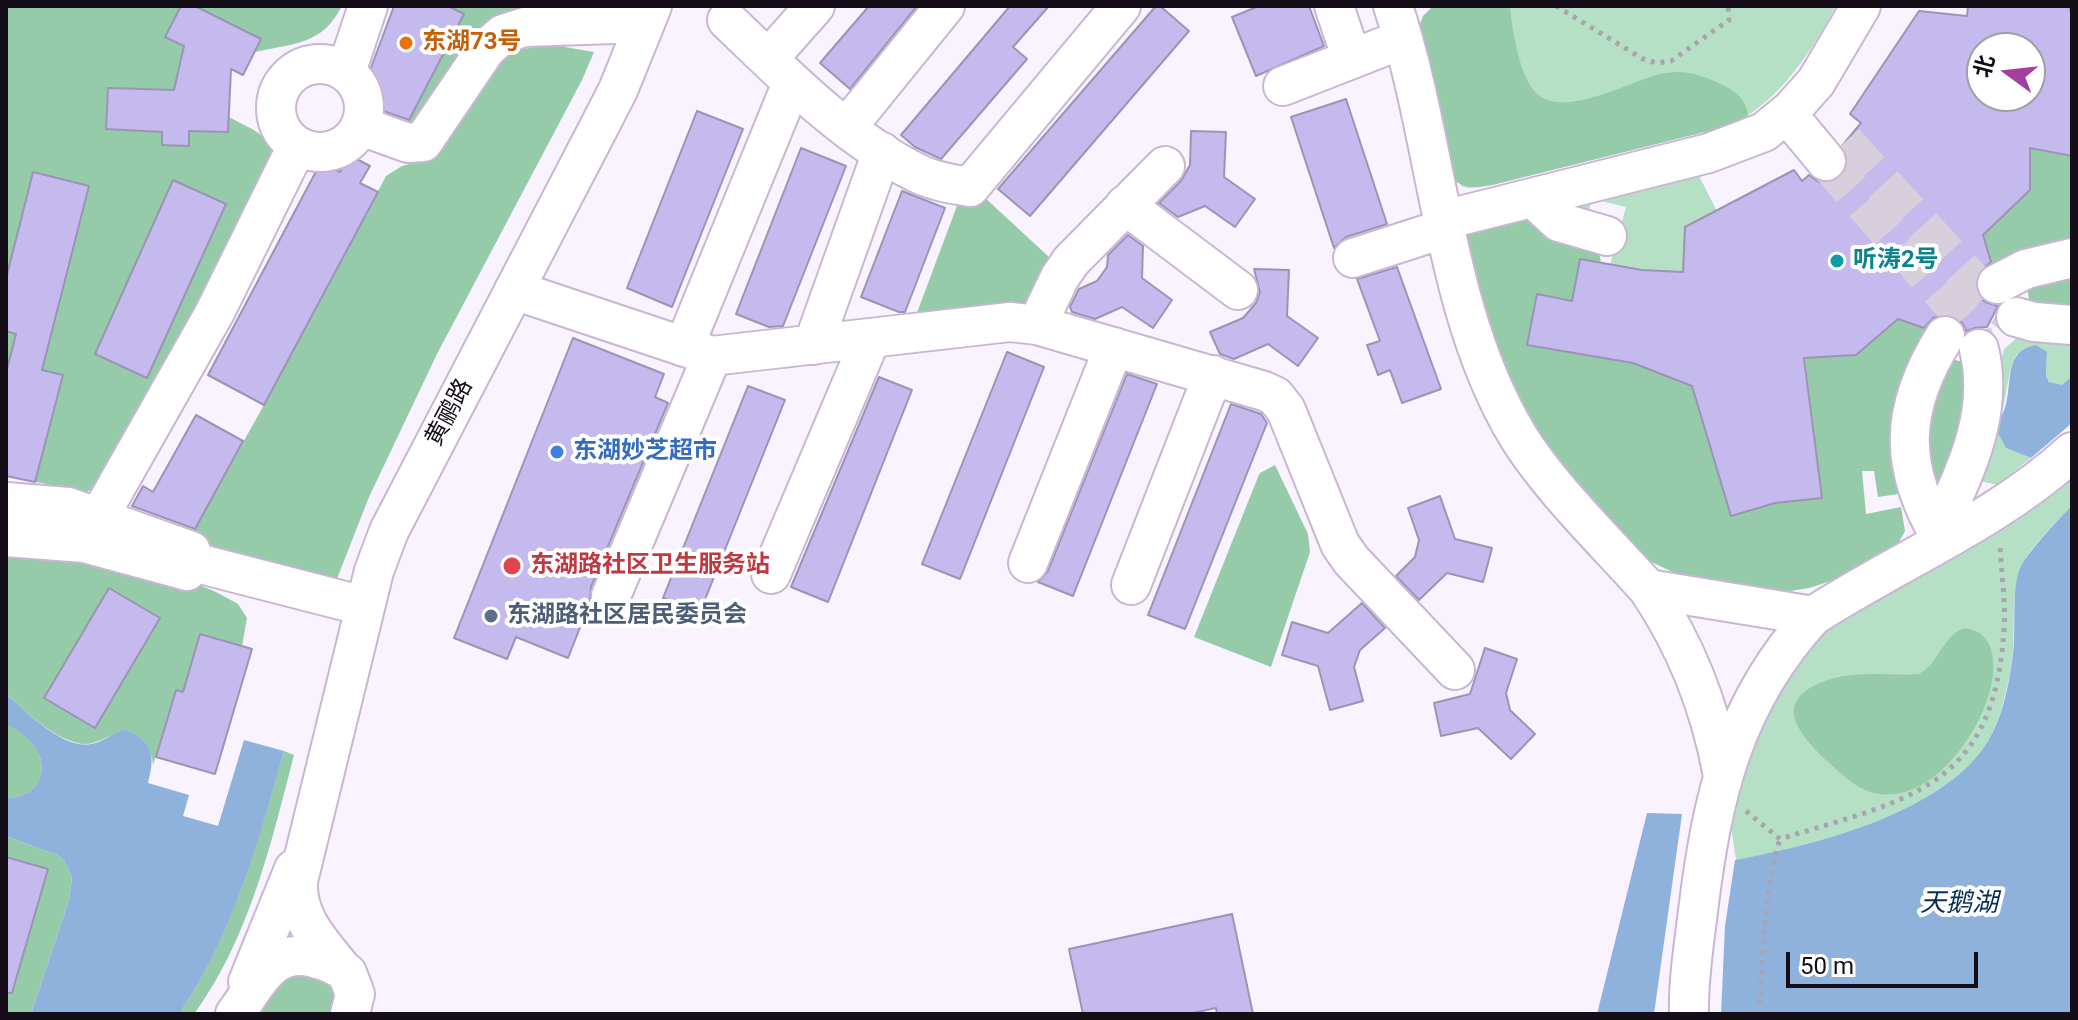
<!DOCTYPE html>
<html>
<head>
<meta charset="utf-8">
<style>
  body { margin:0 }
  #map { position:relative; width:2078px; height:1020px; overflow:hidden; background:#f9f2ff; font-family:Roboto,"Noto Sans SC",sans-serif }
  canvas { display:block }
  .frame { position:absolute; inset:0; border:8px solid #150e19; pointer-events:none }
  .north { position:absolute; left:1966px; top:32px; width:80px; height:80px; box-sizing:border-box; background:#fff; border:2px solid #a19fa3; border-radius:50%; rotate:285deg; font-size:22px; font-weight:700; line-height:32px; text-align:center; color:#150e19 }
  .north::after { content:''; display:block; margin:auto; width:28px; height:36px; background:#a63da0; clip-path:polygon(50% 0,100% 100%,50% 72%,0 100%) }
  .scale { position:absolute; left:1786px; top:952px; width:192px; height:36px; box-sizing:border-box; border:4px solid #150e19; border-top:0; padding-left:10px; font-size:24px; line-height:28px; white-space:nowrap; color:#150e19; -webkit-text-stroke:6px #fff; paint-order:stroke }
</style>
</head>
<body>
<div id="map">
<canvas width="2078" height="1020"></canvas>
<div class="frame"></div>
<div class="north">北</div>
<div class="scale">50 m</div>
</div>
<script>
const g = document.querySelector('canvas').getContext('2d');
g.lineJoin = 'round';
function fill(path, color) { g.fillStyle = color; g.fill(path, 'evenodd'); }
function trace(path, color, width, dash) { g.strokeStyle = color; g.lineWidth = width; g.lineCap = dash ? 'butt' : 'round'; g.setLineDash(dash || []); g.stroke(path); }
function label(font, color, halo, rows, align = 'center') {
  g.font = font + ' Roboto,"Noto Sans SC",sans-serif'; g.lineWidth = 8; g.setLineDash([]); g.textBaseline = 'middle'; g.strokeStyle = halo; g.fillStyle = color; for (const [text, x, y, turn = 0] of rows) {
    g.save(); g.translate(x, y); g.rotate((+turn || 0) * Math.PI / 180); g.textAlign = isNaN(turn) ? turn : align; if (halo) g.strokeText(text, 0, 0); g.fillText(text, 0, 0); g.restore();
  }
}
fill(new Path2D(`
  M1433,6h403c-26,47 -53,91 -102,118l-242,61 -23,3 -8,-2 -42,-161z
  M1696,170l21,41 -32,17 -2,44 -41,-2 -32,-5 16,-58 -33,-8 -8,21 -22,-23z
  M2019,336h53v40l-10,9h-8l-8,-6 1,-27 -30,2c-13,24 -8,50 -22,74l11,20 25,10 -34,27 -17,-4 19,-114 5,-18z
  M2072,469v36c-13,15 -43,43 -50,60 -13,28 -5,71 -11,102 -5,27 -11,57 -27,80 -46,67 -172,99 -248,113l-8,-53 32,-91 59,-83z`), '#b6e0c5');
fill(new Path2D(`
  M6,6h175l-15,31 20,10 -8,21 -2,22 -68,-2 -2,41 56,3v13l26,1 1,-15 39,1 1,-15c25,14 49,19 42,51l-171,316 -13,8 -81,-16z
  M195,6h147c-20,39 -47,37 -87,46l6,-13z
  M448,6h158l-63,3 -118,109 -18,7 56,-110z
  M1433,6h77c2,23 10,78 31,91 21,13 56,-1 77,-8 20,-7 38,-17 59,-17 16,0 32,6 46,13 14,7 24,16 25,31l-27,12 -229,57c-15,3 -26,4 -39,-5l-36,-148 6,-16z
  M542,46h17l35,6 -12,28 -145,274 -68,143 -36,92 -146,-47 77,-137 122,-229 16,-10 33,-9 72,-102 16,-6z
  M2030,148l42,8v83c-30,3 -53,15 -79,30l-10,-34z
  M983,196l66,61 -23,44 -4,5 -107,12 43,-115z
  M1513,209l86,41 2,13 -29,38 -35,-6 -10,50 106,18 59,23 83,117 47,-5 -17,-140 51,-3 42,-36 32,12 -32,98v65l-20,3 -4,-26h-12l4,43 35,-7 4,24 -7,13 -61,35 -28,9 -19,3 -32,1 -77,-16 -36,-17 -77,-85 -41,-60 -51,-112 -12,-64 3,-6z
  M2072,274v41l-42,-7 -3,-23z
  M1948,358l22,6 4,14 -29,110 -15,-3 -3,-59z
  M1275,465l33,69 2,18 -39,115 -77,-30 64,-160 2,-4z
  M6,546l174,31 36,15 22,12 9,14 -5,28 -42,-12 -17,58 -7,-2 -23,75c-1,-11 -4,-21 -13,-27 -23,-18 -39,12 -63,5 -28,-8 -49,-30 -71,-49z
  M1966,628c76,13 -21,207 -107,159 -12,-7 -23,-18 -33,-27 -36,-34 -52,-64 8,-82 28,-7 57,-2 85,-4 21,-11 24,-41 47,-46z
  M6,724c16,7 31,19 35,37 5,22 -15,40 -35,36z
  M284,751l10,4c-23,89 -45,184 -100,259h-15c54,-79 78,-172 105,-263z
  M6,836l51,19 7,5 8,17 -3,23 -38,114h-25z
  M287,968c24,8 56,12 47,46h-86z`), '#96cbaa');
fill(new Path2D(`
  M2036,345l11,7 -1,24 3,6 13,3 10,-9v47l-41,35 -25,-10 -11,-20c5,-8 9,-16 11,-24 6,-24 -1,-54 30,-59z
  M2072,505v509h-351l4,-88 10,-66c77,-14 203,-46 249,-113 17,-24 24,-57 28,-86 5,-26 -1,-67 7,-90 6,-18 40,-51 53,-66z
  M6,694c20,17 57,56 85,50 13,-2 22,-12 35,-14 28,12 29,26 22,53l41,12 -6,21 35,10 26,-86 40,11c-26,91 -51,184 -105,263h-148l38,-114 3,-23 -8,-17 -7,-5 -51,-19v-39c24,4 43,-19 33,-42 -6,-15 -19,-24 -33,-31z
  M1647,813l35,1 -28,200h-57z`), '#8eb2dc');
const building = new Path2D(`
  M181,6h14l66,33 -18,36 -12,-6 -3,63 -39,-1v15l-27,-1v-13l-56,-3 2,-41 66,2 10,-44 -19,-9z
  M394,6h54l16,8 -55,106 -37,-13 9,-19 -15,-7z
  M869,6h48l-67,83 -30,-26z
  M1010,6h39l-36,41 14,12 -86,100 -26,-12 -14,-12z
  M1156,6h4l29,25 -159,185 -32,-27z
  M1259,6h50l15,40 -68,30 -24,-59z
  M1968,6h101l3,10v140l-42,-8v42l-47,45 8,27 -12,10 -4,12 3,11 7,7 13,4 -11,21 -12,1 -9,3 -3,-7 -7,-7 -10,-3 -13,4 -9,10 -26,-9 -42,36 -52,3 18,140 -47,5 -44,13 -39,-130 -59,-23 -106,-18 10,-51 35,7 8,-42 62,11 41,2 2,-45 109,-57 8,11 7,-6 10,7 10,1 10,-5 7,-9 2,-11 -6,-12 19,-23 -11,-9 69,-103 48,5zM1982,48h48v48h-48z
  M1346,99l41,125 -41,13 -12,11 -43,-131z
  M697,111l46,18 -71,178 -45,-19z
  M1191,131l35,1 -2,45 31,22 -20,28 -30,-21 -27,11 -19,-14 22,-22 9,-16z
  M801,148l45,18 -63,160 -14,1 -33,-13z
  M349,155l21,11 -10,17 18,9 -114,213 -56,-30 113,-213 19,10z
  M33,172l56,14 -47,184 21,5 -28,107 -29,-6v-103l10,-39 -10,-3v-52z
  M173,180l53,24 -79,174 -52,-24z
  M902,191l43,17 -40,104h-6l-38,-15z
  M1128,235l15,11 -1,32 30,22 -19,28 -31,-21 -27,12 -23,-7 -2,-5 9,-18 18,-8 10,-14 1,-12z
  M1397,267l44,122 -39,14 -12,-33 -12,5 -11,-30 13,-4 -23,-62z
  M1254,269l35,1 -2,46 31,22 -20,28 -30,-22 -34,15 -14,-5 -10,-22 33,-14 13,-15 4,-11z
  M573,338l91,36 -9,23 13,6 -77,184 -1,15 -22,56 -52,-21 -9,22 -53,-21z
  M1007,352l37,15 -84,212 -38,-15z
  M1127,374l30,10 -84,212 -35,-14 10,-11z
  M879,377l33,13 -84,212 -37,-15z
  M748,386l37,14 -85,212 -37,-14z
  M1231,404l30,10 6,9 -82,206 -37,-14z
  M196,415l47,26 -48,88 -63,-23 11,-20 10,6z
  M1440,496l15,43 37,9 -9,34 -36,-9 -28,27 -23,-24 19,-19 4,-17 -11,-32z
  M109,588l51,30 -65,110 -51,-30z
  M1362,603l23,25 -25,22 -6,17 9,34 -33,9 -12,-44 -36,-11 10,-33 36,11z
  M200,634l52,15 -37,125 -59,-17 20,-67 7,2z
  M1485,648l32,11 -11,34 4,17 25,24 -24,25 -33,-31 -37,8 -7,-33 36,-9z
  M6,857l42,12 -36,124h-6z
  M1232,914l21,100h-36l-1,-6 -28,6h-105l-14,-65z`);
fill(building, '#c4baed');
trace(building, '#9b94b5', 2);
trace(new Path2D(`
  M1845,142l145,158 26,17
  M1826,161l142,161 11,27`), '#d7d0dc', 38, [38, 19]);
const minor = new Path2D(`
  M1334,6l18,53
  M1393,6c46,138 49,305 125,430 32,52 89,107 130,153 38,56 63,121 75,187
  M727,20c58,55 117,117 190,153 16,8 35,11 53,14l151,-181
  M768,59l47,-53
  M276 108a44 44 0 1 1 88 0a44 44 0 1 1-88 0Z
  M346,72l22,-66
  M1283,86l120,-47
  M1787,114l39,47
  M361,126l47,17 15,-1 63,-93 17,-15 22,-7 120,-4
  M847,127l98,-121
  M1533,198l26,24 48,14
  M1125,205l113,85
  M1444,220l265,-67 55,-21 27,-22 25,-28 45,-76
  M1353,258l93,-30
  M1997,284l29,-15 46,-11
  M514,290l198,66 298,-34 27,3 227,66 11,5 11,14 54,134 11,16 104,110
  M2016,317l18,5 38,3
  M1037,325l23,-48 11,-16 94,-95
  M813,345l69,-193
  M684,347l108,-264
  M6,502l62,5 123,44 -4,20 -103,-28 -78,-6
  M99,517l116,-205 82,-166
  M1937,532c27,-58 58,-117 42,-183
  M1942,540c-44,-73 -43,-131 3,-204
  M189,561l175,45
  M1028,563l86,-216
  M771,574l100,-236
  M1131,585l82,-210
  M1648,589l165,27c85,-55 184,-95 259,-164
  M611,596l101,-240
  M341,968c-21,-27 -45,-50 -43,-87l76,-310 15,-40 209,-402 20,-39 34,-84
  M248,982l46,-113
  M235,1014c22,-29 36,-68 79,-56 12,3 24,8 33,15l8,21 -5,20
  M1689,1014c-1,-34 5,-69 9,-103 14,-114 35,-208 115,-295`);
trace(minor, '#c9b6d5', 42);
trace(new Path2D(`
  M1556,6l87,53 14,4 14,-2 58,-41 -1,-14
  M1746,811l34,28c130,-40 214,-51 224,-209 2,-29 -3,-58 -4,-86
  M1759,1014c4,-56 4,-121 21,-175`), '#aaa3b0', 5, [4, 6]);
trace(minor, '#fff', 38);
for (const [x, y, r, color] of [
  [406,43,8,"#e8710a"],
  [1837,261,8,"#0f9aa8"],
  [557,452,8,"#3f7fe0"],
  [512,566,10,"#e0444e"],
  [491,616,8,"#5c6f8a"]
]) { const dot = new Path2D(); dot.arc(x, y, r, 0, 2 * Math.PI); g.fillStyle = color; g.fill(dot); trace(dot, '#fff', 3); }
label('bold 24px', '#c56008', '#fff', [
  ["东湖73号",422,43]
], 'left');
label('bold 24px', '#0d838f', '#fff', [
  ["听涛2号",1853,261]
], 'left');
label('24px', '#150e19', '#fff', [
  ["黄鹂路",450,413,-62]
]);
label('bold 24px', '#366cbe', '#fff', [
  ["东湖妙芝超市",573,452]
], 'left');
label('bold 24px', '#be3a42', '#fff', [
  ["东湖路社区卫生服务站",530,566]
], 'left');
label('bold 24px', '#4e5e75', '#fff', [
  ["东湖路社区居民委员会",507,616]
], 'left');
label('italic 26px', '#072e54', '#fff', [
  ["天鹅湖",1959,904]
]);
</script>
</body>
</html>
